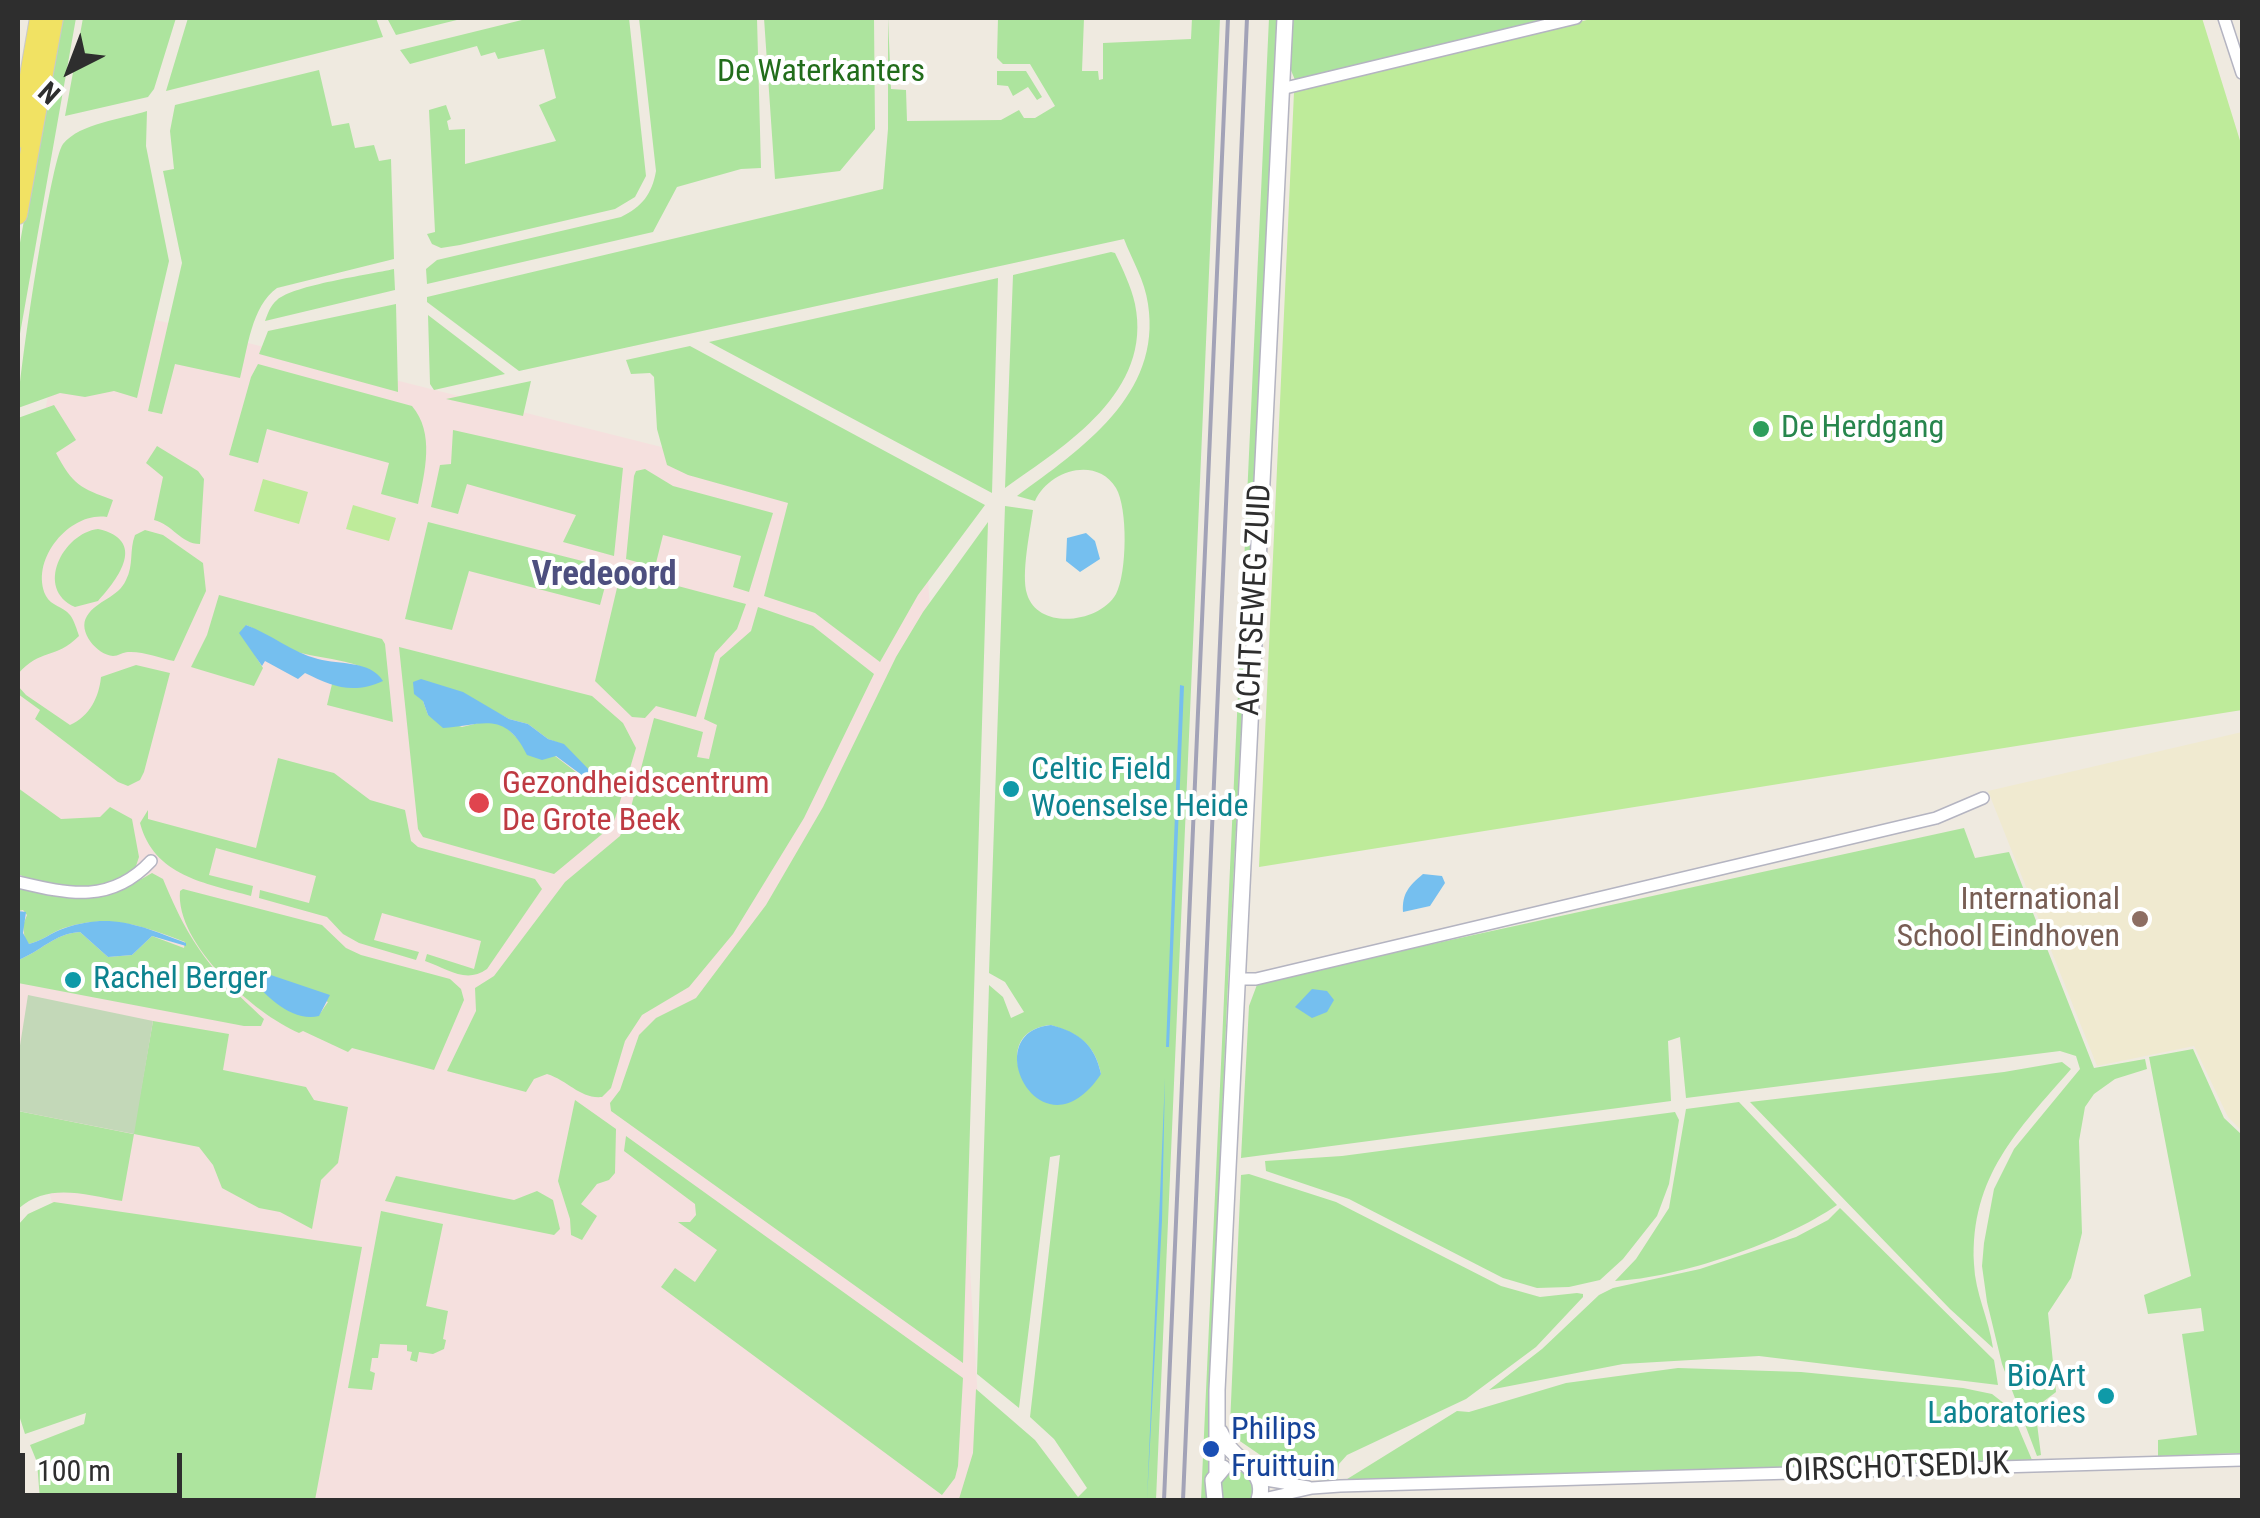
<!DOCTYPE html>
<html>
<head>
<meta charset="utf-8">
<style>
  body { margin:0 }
  #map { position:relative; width:2260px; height:1518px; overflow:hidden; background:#efeae0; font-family:"Roboto Condensed",sans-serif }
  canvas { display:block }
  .frame { position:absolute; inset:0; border:20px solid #2e2e2e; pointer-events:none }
  .north { position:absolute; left:20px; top:20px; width:100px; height:100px; -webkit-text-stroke:8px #fff; paint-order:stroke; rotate:222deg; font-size:28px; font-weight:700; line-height:40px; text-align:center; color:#2e2e2e }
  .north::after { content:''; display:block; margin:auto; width:35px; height:45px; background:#2e2e2e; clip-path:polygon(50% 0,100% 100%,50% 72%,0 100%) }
  .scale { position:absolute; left:20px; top:1453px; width:162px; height:45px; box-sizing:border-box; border:5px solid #2e2e2e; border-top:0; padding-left:12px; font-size:30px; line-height:35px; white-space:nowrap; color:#2e2e2e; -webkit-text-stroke:8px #fff; paint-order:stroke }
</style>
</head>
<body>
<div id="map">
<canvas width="2260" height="1518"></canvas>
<div class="frame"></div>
<div class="north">N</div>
<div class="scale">100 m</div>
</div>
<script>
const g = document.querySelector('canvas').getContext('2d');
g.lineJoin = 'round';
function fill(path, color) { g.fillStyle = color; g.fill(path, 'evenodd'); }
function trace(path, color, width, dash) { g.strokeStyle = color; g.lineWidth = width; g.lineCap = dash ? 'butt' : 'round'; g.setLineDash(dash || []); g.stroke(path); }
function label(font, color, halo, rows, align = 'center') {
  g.font = font + ' "Roboto Condensed",sans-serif'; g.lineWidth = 8; g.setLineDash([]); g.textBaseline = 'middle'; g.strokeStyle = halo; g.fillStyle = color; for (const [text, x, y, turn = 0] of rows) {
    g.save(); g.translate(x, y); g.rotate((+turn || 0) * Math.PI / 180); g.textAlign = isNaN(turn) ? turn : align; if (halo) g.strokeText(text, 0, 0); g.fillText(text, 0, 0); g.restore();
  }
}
fill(new Path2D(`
  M2242,732v399l-14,-14 -34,-71 -97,20 -109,-275z`), '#f0ead0');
fill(new Path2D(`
  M69,298l855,215 60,987h-857l-109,-432v-531z`), '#f5e0de');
fill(new Path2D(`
  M60,18h16l-58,327v-91z
  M83,18h93l-22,71 -6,8 -83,19z
  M188,18h188l7,19 -217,54z
  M387,18h78l-69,17z
  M530,18h99l17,158 -11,21 -20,12 -155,36 -19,3 -9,-4 -5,-10 8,-2 -6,-122 17,-5 5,14 -4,2 2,9 16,-1v35l91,-23 -17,-36 17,-7 -12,-49 -46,10 -3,-7 -14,4 -4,-10 -67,18 -10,-14z
  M639,18h118l4,150 -20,1 -64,18 -24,45 -226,52 -1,-15 11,-9 184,-43c21,-10 31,-23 35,-46z
  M764,18h110l1,111 -35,42 -65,8z
  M888,18l3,71 15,1 1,31 94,-1 18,-10 5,8h11l20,-12 -25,-42h-27l-6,-6 1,-40h86l-2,53h16l1,9 4,-1v-36l88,-4 1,-21h28l-64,1482 -197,-1 14,-46 3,-64 59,51 43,57 9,-9 -33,-49 -24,-22 30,-262 -10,2 -31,251 -42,-34 12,-389 14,12 8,21 13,-6 -19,-30 -16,-9 16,-467 28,4c-3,22 -12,64 -6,84 11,37 73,29 89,0 11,-21 12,-86 0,-106 -20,-33 -68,-17 -81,13l-18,-5c64,-47 145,-101 131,-192 -3,-23 -16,-44 -24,-65l-605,132 -92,-69v-5l456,-108 5,-60zM1051,1025c28,9 44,19 50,49l-49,30c-39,-15 -53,-74 -1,-79z
  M1269,18h9l-51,985 -18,412 1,85h-9z
  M1291,18h270l-266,62 -7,-17z
  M319,70l13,56 17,-3 6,25 19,-3 5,16 12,-2 3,100 -117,29c-26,19 -29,60 -37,90l-65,-14 -13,50 -14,-3 34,-148 -19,-92 11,-2 -4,-38 5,-26z
  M997,71h29l16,26 -5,3 -9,-13 -15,9 -5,-10 -11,-1z
  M147,111l-1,35 23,115 -32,137 -23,-7 -29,6 -25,-4 -42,15c0,-29 33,-250 45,-264 17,-21 60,-25 84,-33z
  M1111,252l4,1c8,17 16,33 20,51 18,88 -69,141 -130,184l8,-213z
  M394,269l1,21 -130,31c3,-8 5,-15 12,-21 17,-15 91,-25 117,-31z
  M998,278l-6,215 -283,-151z
  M396,304l2,88 -139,-38 9,-23z
  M428,315l77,59 -71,16 -4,-6z
  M690,346l295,159 -67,90 -38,67 -65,-49 -51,-17 24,-93 -100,-28 -21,-10 -10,-36 -3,-52 -4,-4 -19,1 -5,-14z
  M258,364l154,42c23,27 13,66 6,98l-37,-10 8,-31 -122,-34 -9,34 -29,-8 22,-78z
  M531,381l-8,35 -77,-17z
  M54,405l22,35 -20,13c17,32 24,35 57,47l-6,17c-37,-6 -78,43 -61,79 5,10 17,10 24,19 4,5 7,15 9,21 -24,24 -39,12 -61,38v-256z
  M453,430l170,38 -9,88 -51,-14 13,-27 -109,-31 -9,30 -27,-7 9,-42 11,-1z
  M157,446l41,25 6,8 -4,65c-19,0 -28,-20 -46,-24l9,-43 -17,-14z
  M645,469l28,17 100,27 -24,79 -16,-5 8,-31 -78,-21 -8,32 -29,-8 8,-83 2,-5z
  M428,522l182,46 -10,37 -131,-34 -17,59 -47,-11z
  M988,522l-25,841 -352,-252 -1,-8 10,-13 19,-55 17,-17 40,-20 70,-93 57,-98 73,-150 27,-45z
  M98,529c49,11 21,49 0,72l-23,6c-41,-18 -12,-74 23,-78z
  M145,530l18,5 40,28 3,28 -32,70c-14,-3 -31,-10 -46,-9 -5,0 -10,4 -15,4 -16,-1 -36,-25 -26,-40 10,-16 31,-18 39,-36 8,-16 3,-29 9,-45z
  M621,571l125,33 -9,25 -22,24 -19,64 -40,-11 -11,12 -13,-1 -37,-36z
  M219,595l163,44 3,5 8,78 -66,-17 5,-21 50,-3c-14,-22 -69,-22 -95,-32 -14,-6 -26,-18 -41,-24l10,32 7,11 -9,18 -63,-19 16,-32z
  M758,607l55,19 61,48 -70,144 -71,116 -44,53 -47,28 -17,26 -14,47 -9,9c-22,2 -33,-16 -55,-23l-13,5 -8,13 -79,-21 29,-60 -1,-23 19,-12 71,-94 55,-46 9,-21 25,-97 49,14 -6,25 12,2 8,-34 -13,-6 16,-61 31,-27z
  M399,647l193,49 31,27 13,25 -23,77 -59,49 -131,-37 -5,-8zM423,701l65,7 21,11 19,5 20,15 16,6 33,43 -42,-32 -27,-1 -8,-14 -15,-15 -18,-5 -25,6 -34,-12z
  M136,665l34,8 -26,99 -4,8 -12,6 -10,-4 -83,-63 5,-9 -22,-16v-8l8,9 44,30c20,-9 29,-28 31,-48z
  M278,758l56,15 36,27 35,10 6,31 7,6 117,32 7,10 -55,80c-21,15 -39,0 -62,-8l2,-7 47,15 7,-28 -99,-28 -8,27 45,12 -3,8 -57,-17 -16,-9 -16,-17 -68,-19 1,-8 49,13 7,-27 -100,-28 -7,27 44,11 -2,10c-46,-13 -97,-20 -111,-73l8,-13v9l108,29z
  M18,788l43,31 39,-2 10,-10 22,12 7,38 -5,15c-32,21 -82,18 -116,2z
  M1964,828l11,30 34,-6 85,216 51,-9 2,10 -32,10 -21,15 -9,13 -6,34 3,92 -11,45 -23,35 8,79 -21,16 6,47 -4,1 -35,-92 -15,-62 -5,-36 2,-23 10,-54 20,-40 66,-80 -4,-13 -16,-5 -374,47 -6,-61 -12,4 3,60 -430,57 8,-152 9,-24z
  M152,873l11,6c28,68 48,91 101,140l-3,7h-17l-226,-43v-23c22,-8 37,-27 62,-28l28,25 24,-2 20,-19 32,12 1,-6c-41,-16 -76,-29 -121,-14 -12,4 -22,13 -35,16l-4,-3 -2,-16 4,-10 -4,-5 -5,1v-24c58,6 80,18 134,-14z
  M183,889l139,36 24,23 15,7 89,24 11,10 3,11 -30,70 -82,-22 -4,4 -45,-21 -4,2c-44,-19 -124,-89 -119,-142zM252,969l76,33 -9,13 -63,-30 -6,-10z
  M153,1021l76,13 -6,36 83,17 8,13 34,7 -10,56 -17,17 -9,49 -32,-17 -21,-4 -37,-20 -9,-23 -14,-18 -65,-13 -12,67c-38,-6 -73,-19 -104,8v-98l115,23z
  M2193,1049l31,69 18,17v318l-84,3v-16l39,-5 -15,-101 22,-3 -3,-23 -53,6 -4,-19 47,-19 -42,-219z
  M2062,1062l9,7c-53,61 -101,107 -97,195 1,29 15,55 19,84l-43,-39 -200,-207 254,-30z
  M575,1100l41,29 -1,44 -6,7 -12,4 -16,20 16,12 -15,24 -11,-5 -1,-16 -12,-38z
  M1739,1102l98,103c-53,37 -158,73 -222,76l21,-22 33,-51 17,-99z
  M1675,1112l4,8 -10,64 -12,32 -34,43 -23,21 -31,7 -32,1 -34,-10 -154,-79 -83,-28 -1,-10 77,-5z
  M626,1136l337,242 -5,88 -3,12 -13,17 -281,-208 14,-19 20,14 22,-32 -39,-28h12l6,-7 -1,-11 -71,-53z
  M1249,1174l87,28 165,84 39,11 37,-4 6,1v3l-47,50 -70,52 -119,56 -8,9 -2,17 -57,-3 -11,-17 -35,-24 -4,-12 11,-250z
  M396,1176l118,24 23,-9 16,9 7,29 -6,6 -169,-34z
  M54,1202l308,45 -47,253h-275l-3,-38 -7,-17 54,-21 2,-11 -61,21 -7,-22v-187l10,-11z
  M1840,1208l154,152 4,25 -239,-29 -136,8 -134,26 53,-41 57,-54 14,-7 87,-19 96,-32 32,-17z
  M381,1211l62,13 -17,82 22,5 -5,28 3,1 -2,9 -11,5 -14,-2 -2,10 -7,-2 2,-8 -5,-1v-6l-27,-1 -2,14h-6l-2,13 5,2 -3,17 -24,-2z
  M1678,1368l123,4 162,16 29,6 18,14 22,52 -688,21 113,-70 12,1 97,-29z
  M1230,1472h12l10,6 2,17 -3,5h-27l-5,-15z`), '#ade49e');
fill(new Path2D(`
  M28,995l125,26 -19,113 -116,-23v-53z`), '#c3d8b8');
fill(new Path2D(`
  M1595,18h607l40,129v563l-983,157 35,-775z
  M263,479l45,13 -9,32 -45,-13z
  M353,505l43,13 -7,23 -43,-12z`), '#beeb9a');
fill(new Path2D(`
  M1086,533l9,8 5,18 -20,13 -14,-11 1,-23z
  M246,625c25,9 45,27 72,34 22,6 52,1 65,22 -31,14 -51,5 -78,-8l-7,6 -33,-18 -3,5 -23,-33z
  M421,679l42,13 46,27 19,5 20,15 16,5 36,37 2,9 -46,-34 -14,4 -15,-5c-22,-45 -44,-30 -84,-27l-15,-13 -5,-14 -9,-7 -1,-12z
  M1180,685l4,1 -15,361h-3z
  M1423,874l19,2 3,7 -15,23 -27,6c-1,-19 6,-26 20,-38z
  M18,911l8,1 -3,21 6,11c13,-3 23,-12 36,-16 46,-16 77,-2 121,15v3l-34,-10 -20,19 -24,2 -28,-25c-25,1 -40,20 -62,28z
  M253,969l77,26 -11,21c-26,7 -56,-21 -69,-41z
  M1312,989l15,2 7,9 -7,12 -15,6 -17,-11z
  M1051,1025c28,7 44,20 50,49 -59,89 -126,-42 -50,-49z
  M1165,1078l-3,143 -15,279z`), '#75bfef');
const street = new Path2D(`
  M2224,18l18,55
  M1281,89l295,-71
  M18,882c51,12 93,22 133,-21
  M1237,979h19l680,-161 47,-20
  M1260,1479l48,8
  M1259,1500l53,-12 28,-2 902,-26`);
const secondary = new Path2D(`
  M1220,1432c12,32 49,35 39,68
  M1217,1474v-84l68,-1372
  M1215,1500l-2,-20 10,-12`);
const primary = new Path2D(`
  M18,139l21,-121
  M18,215l36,-197`);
trace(street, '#b4b4c1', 14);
trace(secondary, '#b4b4c1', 18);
trace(primary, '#c9c9c9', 20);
trace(street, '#fff', 11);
trace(secondary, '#fff', 15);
trace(primary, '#f1e263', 18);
trace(new Path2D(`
  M1164,1500l64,-1482
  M1183,1500l64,-1482`), '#a3a3b7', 4);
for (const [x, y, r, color] of [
  [1761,429,10,"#2e9e5b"],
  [1011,789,10,"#0f9aa8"],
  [479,803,12,"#e0444e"],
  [2140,919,10,"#8d6e63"],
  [73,980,10,"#0f9aa8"],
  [2106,1396,10,"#0f9aa8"],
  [1211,1449,10,"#1a4fb4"]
]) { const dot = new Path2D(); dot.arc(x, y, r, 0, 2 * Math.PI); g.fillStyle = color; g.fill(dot); trace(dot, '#fff', 4); }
label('32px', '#226d1b', '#fff', [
  ["De Waterkanters",821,73]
]);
label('32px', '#27864d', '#fff', [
  ["De Herdgang",1781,429]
], 'left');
label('32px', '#2e2e2e', '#fff', [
  ["ACHTSEWEG ZUID",1256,600,-87],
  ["OIRSCHOTSEDIJK",1897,1469,-2]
]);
label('32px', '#0d838f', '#fff', [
  ["Celtic Field",1031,771],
  ["Woenselse Heide",1031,808],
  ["Rachel Berger",93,980],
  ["BioArt",2086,1378,"right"],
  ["Laboratories",2086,1415,"right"]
], 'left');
label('32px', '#be3a42', '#fff', [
  ["Gezondheidscentrum",502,785],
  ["De Grote Beek",502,822]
], 'left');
label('32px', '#785e54', '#fff', [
  ["International",2120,901],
  ["School Eindhoven",2120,938]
], 'right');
label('32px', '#164399', '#fff', [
  ["Philips",1231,1431],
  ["Fruittuin",1231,1468]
], 'left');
label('bold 35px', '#4d4f7f', '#fff', [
  ["Vredeoord",604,576]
]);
</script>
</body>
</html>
